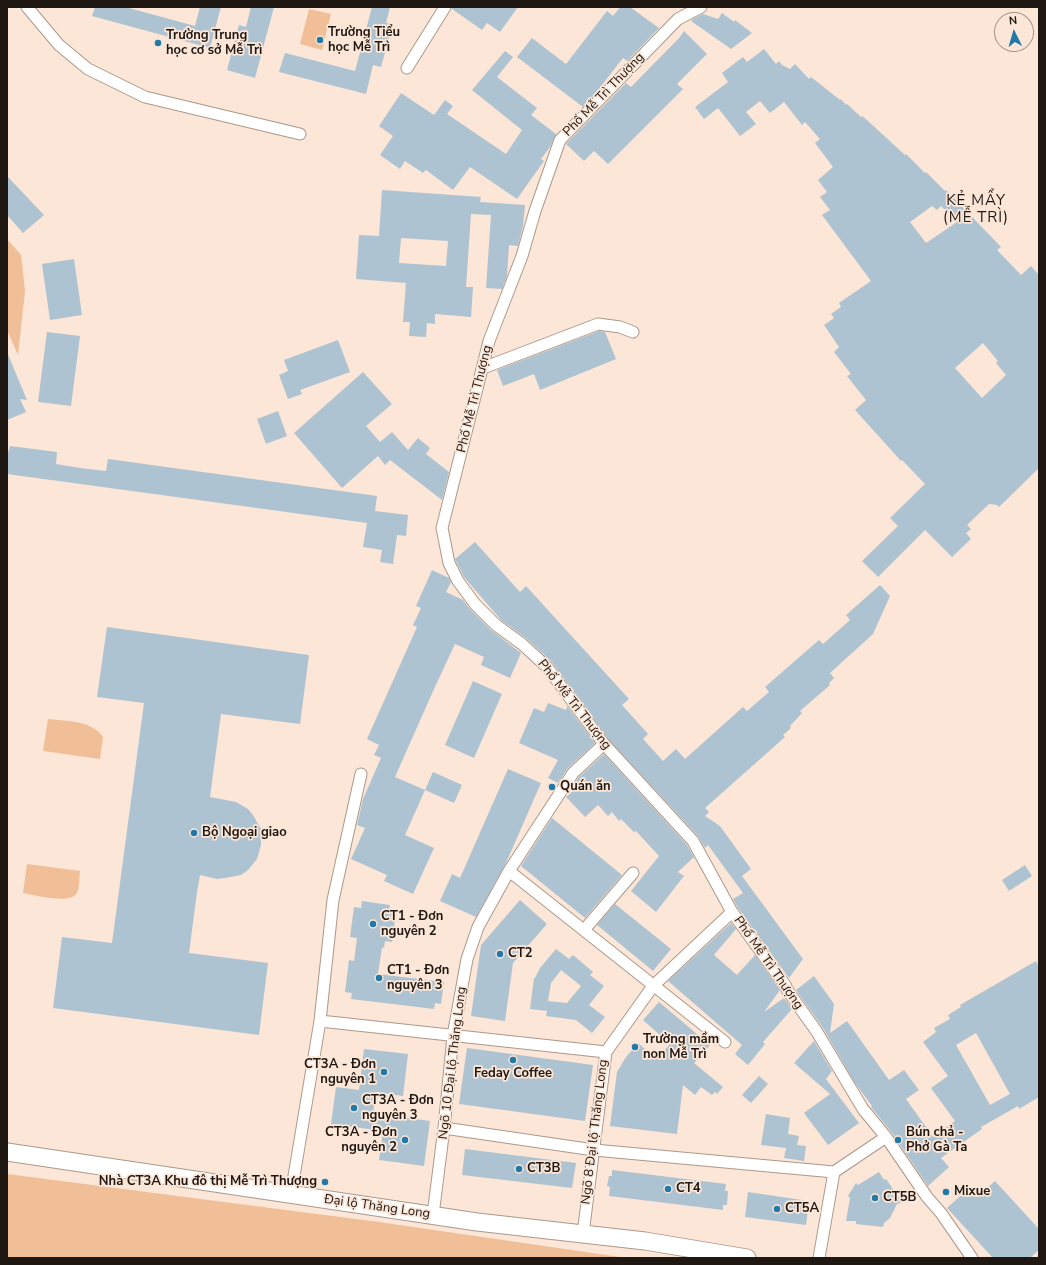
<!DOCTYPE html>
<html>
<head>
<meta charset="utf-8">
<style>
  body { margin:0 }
  #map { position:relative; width:1046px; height:1265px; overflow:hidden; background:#fbe6d7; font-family:"Nunito Sans",sans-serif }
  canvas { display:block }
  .frame { position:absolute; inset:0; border:8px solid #1e1712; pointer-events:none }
  .north { position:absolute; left:994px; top:12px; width:40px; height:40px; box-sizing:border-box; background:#fbe6d7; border:1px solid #a39388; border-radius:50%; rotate:355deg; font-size:11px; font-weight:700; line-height:16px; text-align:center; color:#1e1712 }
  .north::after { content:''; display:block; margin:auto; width:14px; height:18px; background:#2079a8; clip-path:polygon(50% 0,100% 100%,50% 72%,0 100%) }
</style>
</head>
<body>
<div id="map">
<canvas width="1046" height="1265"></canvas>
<div class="frame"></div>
<div class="north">N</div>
</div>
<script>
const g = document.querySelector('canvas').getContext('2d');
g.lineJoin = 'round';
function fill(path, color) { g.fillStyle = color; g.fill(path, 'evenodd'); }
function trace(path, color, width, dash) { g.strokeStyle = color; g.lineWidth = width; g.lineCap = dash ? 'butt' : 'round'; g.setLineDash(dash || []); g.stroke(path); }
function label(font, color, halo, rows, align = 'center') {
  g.font = font + ' "Nunito Sans",sans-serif'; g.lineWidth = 3.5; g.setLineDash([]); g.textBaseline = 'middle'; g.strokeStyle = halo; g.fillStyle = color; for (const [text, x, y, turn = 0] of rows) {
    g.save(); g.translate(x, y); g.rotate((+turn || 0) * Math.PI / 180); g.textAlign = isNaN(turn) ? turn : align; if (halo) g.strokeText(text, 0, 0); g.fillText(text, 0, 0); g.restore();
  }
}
fill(new Path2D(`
  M309,9l22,5 -9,36 -22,-6z
  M7,239l14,16 4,36 -7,64 -11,-25z
  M48,719c17,2 44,1 55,18l-3,22 -57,-8z
  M27,864l53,7c-1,7 0,16 -3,22 -7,12 -42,2 -54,0z
  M7,1174l372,48 248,36h-620z`), '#f0bf98');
fill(new Path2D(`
  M95,7h30l70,19 5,-19h21l-11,41 -118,-32z
  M251,7h23l-19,71 -28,-8 12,-45 7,2z
  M372,7h18l-4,16 7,1 -12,43 -8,-2 -7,29 -87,-22 6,-19 70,18z
  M452,7h66l-18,25 -13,-9 -5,7 -30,-21z
  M620,7h10l29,21 -32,33 -4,-3 -28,36 -12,13 -66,-50 15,-19 34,26 41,-53 6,5z
  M722,13l12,9 1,-2 17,13 -21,16 -40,-28 2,-2 10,-5 15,5z
  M684,31l23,23 -30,30 6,5 -75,75 -14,-13 -10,10 -18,-17 60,-61 5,4 49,-50z
  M764,49l12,15 3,-3 3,4 8,4 5,-5 14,15 2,-2 29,23 1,-1 5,6 1,-1 14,13 1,-1 6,5 37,34 1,-1 19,19 1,-1 19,19 1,-1 55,57 -4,3 24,25 10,-9 8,9v193l-40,39 -2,-2 -8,-1 -22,21 4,4 -5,4 5,6 -19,18 -27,-27 -47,47 -16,-16 36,-35 -8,-8 35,-34 -23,-24 -1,1 -46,-51 11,-10 -19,-24 4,-2 -17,-22 5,-5 -15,-22 10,-7 -3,-4 10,-7 -2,-4 32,-22 -49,-66 8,-5 -10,-13 7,-5 -9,-12 15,-13 -18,-24 5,-4 -15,-17 -3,3 -18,-23 -14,11 -10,-12 -14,11 10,12 -16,12 -22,-28 -14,11 -9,-12 33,-25 -6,-9 21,-16 4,5zM932,206l5,4 4,-4 16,16 -31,21 -16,-21zM983,343l15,18 -2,2 10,12 -24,23 -27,-30z
  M505,51l8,6 -16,20 40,31 -6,7 25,19 -6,13 -9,12 3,2 -27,38 -47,-32 -17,23 -27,-20 -3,3 -18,-12 -5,8 -20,-14 13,-19 -14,-10 22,-33 33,22 11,-15 8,6 -6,8 59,40 16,-24 -50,-40z
  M7,176l37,39 -21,18 -16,-18z
  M382,190l99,7 -1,5 45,3 -2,21 -5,20 -9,-1 -2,31 -5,13 -16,-1 5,-73 -20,-1 -5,73h7l-2,30 -36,-3v10l-8,-1 -1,14 -17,-1 1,-14h-7l3,-39 -50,-4 3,-44 20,1zM401,238l47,3 -2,25 -47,-3z
  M74,259l8,56 -32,5 -8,-56z
  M599,331l6,1 11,27 -76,31 -6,-16 -31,12 -6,-16z
  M47,332l33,4 -9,70 -33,-4z
  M338,340l12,32 -50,18 2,4 -14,5 -9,-24 9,-4 -4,-11z
  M7,352l20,48 -7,-1 6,13 -19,8z
  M363,372l29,32 -26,22 14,16 12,-10 16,18 10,-12 12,10 -4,6 23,18 -7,28 -52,-40 -5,5 -7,-9 -36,32 -48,-55z
  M278,411l9,25 -21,8 -9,-25z
  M10,446l47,6 -1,12 24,4 26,3 2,-12 269,37 -2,15 33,4 -2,21 -9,-1 -4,29 -13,-2 2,-12 -19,-3 4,-24 -360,-49v-21h1z
  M475,542l45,50 6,-6 103,113 -7,6 26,29 -5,5 20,22 13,-12 9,10 58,-52 4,4 22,-19 -4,-5 54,-47 4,4 27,-24 -4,-5 34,-30 10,11 -17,38 -43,39 4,5 -5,5 1,2 -30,26 2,2 -12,13 1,2 -8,7 2,2 -80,71 4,4 -4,4 15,10 31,43 -9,7 61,83 -14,19 -51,-70 -5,-9 10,-6 -35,-48 -3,3 -7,-12 -89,-96 -57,-78 -25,-23 -26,-19 -37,-43 -9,-18z
  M432,570l17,8 2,4 -5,10 17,8 7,9 21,21 30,23 -11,25 -29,-13 3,-8 -29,-13 -21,45 -39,88 30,13 -20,45 29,13 -21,46 -29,-13 3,-6 -36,-16 14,-31 -8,-3 6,-26 18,-41 -7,-3 5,-10 -12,-6 50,-112 -4,-2 8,-17 -5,-2z
  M107,627l202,28 -9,69 -79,-10 -11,83 26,5 12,7 5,6 8,14v16l-4,14 -9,11 -7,5 -16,3 -8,1 -17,-4 -3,17 -8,61 79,10 -9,72 -206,-27 9,-71 50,6 32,-240 -47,-6z
  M473,681l29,13 -28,64 -29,-13z
  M548,703l18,7 1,-4 28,37 -27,25 -10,15 -10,-5 10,-18 -39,-17 15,-35 10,4z
  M604,754l83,91 7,12 -16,15 6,4 -28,36 -25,-21 28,-35 -23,-25 -2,1 -13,-13 -2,2 -7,-9 -4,4 -10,-11 -13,12 -19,-20 7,-6 -3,-1 8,-12z
  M508,769l33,14 -35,80 -30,54 -36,-16 12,-27 8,4z
  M433,772l29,13 -8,18 -29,-13z
  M552,818l70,57 -37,43 -64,-52z
  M1025,865l7,11 -23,15 -7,-11z
  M520,900l27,24 -34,39 -8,58 -34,-5 10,-71z
  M362,901l28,4 -1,6 7,1 -4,30 -7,-1 -1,7 -2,-1 -4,27 66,8 -3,22 -6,-1 -1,6 -83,-10 1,-6 -7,-1 4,-32 5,1 3,-23 -7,-1 4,-30 7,1z
  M615,904l56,45 -18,22 -56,-46z
  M731,923l5,6 -22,26 23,20 18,-20 25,35 -16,22 20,-14 8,11 -29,33 2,2 -17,21 -13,-11 7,-9 -74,-64z
  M556,949l13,10 4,-4 20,17 -3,3 14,11 -15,19 16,12 -13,16 -16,-13 -30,-4 1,-5 -17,-2 4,-31h1l5,-10zM561,970l20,16 -14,17 -19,-2 3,-18z
  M1036,961l3,6v130l-20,12 -1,-3 -37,21 1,2 -41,29 8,9 -21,19 -36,-53 -21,-26 1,-1 -17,-23 -32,-55 -27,-38 18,-14 20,28 -4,29 17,-12 42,59 15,-10 15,20 -13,9 27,38 22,-16 -24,-33 17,-12 -25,-34 13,-10 -2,-4 16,-9 -2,-4 13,-8 -1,-2zM976,1033l34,61 -20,11 -34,-60z
  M659,1002l51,43 -16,18 29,24 -6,7 -2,-2 -3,3 -11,-8 -6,8 -12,-10 -6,49 -67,-8 7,-54 9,-15 12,-14 19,16 13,-15 -27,-24z
  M814,1041l18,30 -6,8 33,44 -31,22 -24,-32 26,-19 -36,-31z
  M467,1048l126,17 -8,56 -126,-17z
  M364,1049l44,5 -5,42 -27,-4 -3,21 57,8 -6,45 -45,-6 4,-29 -52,-7 5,-37 23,3z
  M759,1076l9,8 -17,19 -9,-8z
  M766,1114l24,4 -2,16 11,2 -2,9 9,1 -2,15 -20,-3 2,-10 -25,-3z
  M465,1149l111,14 -4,25 -110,-13z
  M612,1170l114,14 -1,7h3l-1,14h-4v5l-114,-14 1,-9 -3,-1 2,-10h3z
  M879,1172l5,8 2,-1 16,23 -5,2 -7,14 -6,5 -1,4 -27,-3v-3h-10l4,-23 -2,-2 8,-13 2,2z
  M995,1181l44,48v21l-9,8h-37l-46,-50 22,-20 8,9z
  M748,1192l61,9 -3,24 -61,-8z`), '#aec3d1');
const minor = new Path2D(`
  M27,7l32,38 29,24 57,28 155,37
  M701,7l-23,12 -118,121 -25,71 -13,45 -33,85 -47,187 7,35 9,18 17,23 21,21 26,19 25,23 57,77 89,97 39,71 53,73 3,6 29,41 46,77 23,28 41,60 14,16 31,45
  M407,68l38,-61
  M483,368l115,-44 22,3 13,5
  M509,871l216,171
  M584,930l49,-57
  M320,1021l286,31
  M444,1128l150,22 240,22 52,-35
  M291,1194l29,-173 13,-121 28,-126
  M433,1215l11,-87 9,-92 14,-77 11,-32 31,-56 64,-98 31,-29
  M583,1234l23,-182 47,-66 79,-74
  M819,1258l15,-86`);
const primary = new Path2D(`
  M7,1152l470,70 168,19 102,17`);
trace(minor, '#ac998a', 13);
trace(primary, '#ac998a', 19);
trace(minor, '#fff', 11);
trace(primary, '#fff', 17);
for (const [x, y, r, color] of [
  [320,40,4,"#2079a8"],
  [158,43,4,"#2079a8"],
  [552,787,4,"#2079a8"],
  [194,833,4,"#2079a8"],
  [373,924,4,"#2079a8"],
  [500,954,4,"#2079a8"],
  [379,978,4,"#2079a8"],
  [635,1047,4,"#2079a8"],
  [513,1060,4,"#2079a8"],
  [384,1072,4,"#2079a8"],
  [354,1108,4,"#2079a8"],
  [405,1140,4,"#2079a8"],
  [898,1140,4,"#2079a8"],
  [519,1169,4,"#2079a8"],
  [325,1182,4,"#2079a8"],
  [668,1189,4,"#2079a8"],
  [946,1192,4,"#2079a8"],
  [875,1198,4,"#2079a8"],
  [777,1209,4,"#2079a8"]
]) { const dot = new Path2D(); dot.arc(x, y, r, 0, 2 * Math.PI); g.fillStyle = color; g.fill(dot); trace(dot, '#fbe6d7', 1.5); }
label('bold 13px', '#1e1712', '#fbe6d7', [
  ["Trường Tiểu",328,33],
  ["học Mễ Trì",328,48],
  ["Trường Trung",166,36],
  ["học cơ sở Mễ Trì",166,51],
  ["Quán ăn",560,787],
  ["Bộ Ngoại giao",202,833],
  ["CT1 - Đơn",381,917],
  ["nguyên 2",381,932],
  ["CT2",508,954],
  ["CT1 - Đơn",387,971],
  ["nguyên 3",387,986],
  ["Trường mầm",643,1040],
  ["non Mễ Trì",643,1055],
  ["CT3A - Đơn",376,1065,"right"],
  ["nguyên 1",376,1080,"right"],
  ["Feday Coffee",513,1074,"center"],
  ["CT3A - Đơn",362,1101],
  ["nguyên 3",362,1116],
  ["CT3A - Đơn",397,1133,"right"],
  ["nguyên 2",397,1148,"right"],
  ["Bún chả -",906,1133],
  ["Phở Gà Ta",906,1148],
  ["CT3B",527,1169],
  ["Nhà CT3A Khu đô thị Mễ Trì Thượng",317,1182,"right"],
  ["CT4",676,1189],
  ["Mixue",954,1192],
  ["CT5B",883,1198],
  ["CT5A",785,1209]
], 'left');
label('13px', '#1e1712', '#fbe6d7', [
  ["Phố Mễ Trì Thượng",604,95,-46],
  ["Phố Mễ Trì Thượng",475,399,-76],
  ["Phố Mễ Trì Thượng",574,705,52],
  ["Phố Mễ Trì Thượng",768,963,55],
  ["Ngõ 10 Đại lộ Thăng Long",453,1063,-83],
  ["Ngõ 8 Đại lộ Thăng Long",595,1132,-83],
  ["Đại lộ Thăng Long",377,1207,8]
]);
g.letterSpacing = '1px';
label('15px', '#1e1712', '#fbe6d7', [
  ["KẺ MẨY",976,201],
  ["(MỄ TRÌ)",976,218]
]);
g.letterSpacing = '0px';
</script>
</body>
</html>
